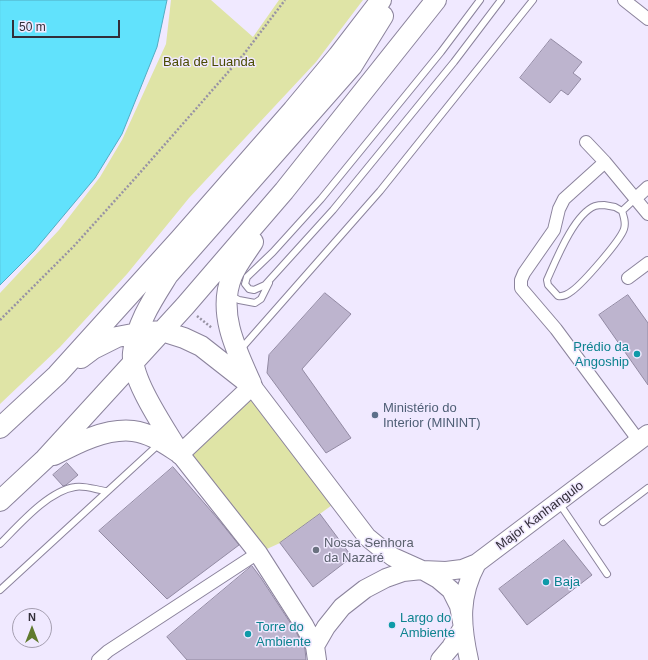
<!DOCTYPE html>
<html>
<head>
<meta charset="utf-8">
<style>
  body { margin:0 }
  #map { position:relative; width:648px; height:660px; overflow:hidden; background:#f0e9ff; font-family:Arial,sans-serif }
  canvas { display:block }
  .north { position:absolute; left:12px; top:608px; width:40px; height:40px; box-sizing:border-box; background:#f0e9ff; border:1px solid #a49eb0; border-radius:50%; rotate:0deg; font-size:11px; font-weight:700; line-height:16px; text-align:center; color:#322e39 }
  .north::after { content:''; display:block; margin:auto; width:14px; height:18px; background:#607a2e; clip-path:polygon(50% 0,100% 100%,50% 72%,0 100%) }
  .scale { position:absolute; left:12px; top:20px; width:108px; height:18px; box-sizing:border-box; border:2px solid #322e39; border-top:0; padding-left:5px; font-size:12px; line-height:14px; white-space:nowrap; color:#322e39; -webkit-text-stroke:3px #f0e9ff; paint-order:stroke }
</style>
</head>
<body>
<div id="map">
<canvas width="648" height="660"></canvas>
<div class="north">N</div>
<div class="scale">50 m</div>
</div>
<script>
const g = document.querySelector('canvas').getContext('2d');
g.lineJoin = 'round';
function fill(path, color) { g.fillStyle = color; g.fill(path, 'evenodd'); }
function trace(path, color, width, dash) { g.strokeStyle = color; g.lineWidth = width; g.lineCap = dash ? 'butt' : 'round'; g.setLineDash(dash || []); g.stroke(path); }
function label(font, color, halo, rows, align = 'center') {
  g.font = font + ' Arial,sans-serif'; g.lineWidth = 3; g.setLineDash([]); g.textBaseline = 'middle'; g.strokeStyle = halo; g.fillStyle = color; for (const [text, x, y, turn = 0] of rows) {
    g.save(); g.translate(x, y); g.rotate((+turn || 0) * Math.PI / 180); g.textAlign = isNaN(turn) ? turn : align; if (halo) g.strokeText(text, 0, 0); g.fillText(text, 0, 0); g.restore();
  }
}
fill(new Path2D(`
  M171,0h40l42,37 26,-37h84l-47,62 -127,136 -62,76 -67,73 -60,57v-111l59,-63 41,-53 22,-37 44,-96z
  M252,386l87,114 -59,43 -22,10 -78,-99z`), '#dfe4a6');
const water = new Path2D(`
  M0,0h167l-10,47 -35,87 -27,44 -61,73 -34,34z`);
fill(water, '#61e2fc');
trace(water, '#53acc2', 1);
const building = new Path2D(`
  M551,39l31,23 -9,11 8,6 -13,16 -7,-5 -11,13 -30,-25z
  M325,293l26,21 -49,55 49,69 -25,15 -59,-80 2,-18z
  M628,295l20,28v62l-49,-70z
  M67,463l11,12 -12,10 -3,1 -10,-11z
  M173,467l45,52 21,26 -72,54 -68,-68z
  M320,514l32,43 -39,30 -33,-44z
  M564,540l28,35 -65,50 -28,-36z
  M252,566l9,12 34,52 10,19 1,11h-119l-20,-23z`);
fill(building, '#bdb4ce');
trace(building, '#928aa3', 1);
const lane = new Path2D(`
  M480,0l-39,52 -120,147 -48,53 -26,25 -2,7 4,5 5,1 11,-5 68,-75 121,-148 47,-62
  M604,205l11,2 7,4c2,6 4,12 2,18 -4,12 -41,54 -52,62 -4,3 -8,6 -14,5l-10,-11 -1,-5c9,-20 27,-66 48,-74 3,-1 7,-1 9,-1z
  M622,211l14,-13
  M231,296l8,4 16,3 6,-4 8,-16
  M240,350l140,-159 153,-191
  M559,503l48,71
  M603,522l45,-34
  M0,544c19,-19 48,-53 75,-57 9,-2 22,3 31,4
  M0,590l159,-146`);
const street = new Path2D(`
  M624,0l24,19
  M586,142l19,20
  M636,198l12,-11
  M628,278l20,-15
  M639,441l-83,-112 -35,-41v-8l3,-7 30,-43 5,-21 5,-10 41,-37 43,52
  M98,660l10,-9 150,-98`);
const secondary = new Path2D(`
  M315,646l-11,-21 -46,-72 -78,-99 72,-68 115,151 11,9 15,11 29,13 24,1 16,-2 15,-6 171,-129
  M317,660l-2,-14 11,-19 16,-20 23,-18 21,-11 17,-6 19,-2 16,9 13,11 8,16 4,21 -12,20 -11,13
  M469,660c-8,-36 -10,-64 8,-97`);
const primary = new Path2D(`
  M81,358l12,-9 24,-12 21,-4 24,-2 22,7 17,8 51,40
  M251,383c-15,-33 -34,-71 -19,-107 5,-12 14,-23 21,-34
  M0,428l57,-53 123,-136 113,-129 45,-54 43,-56
  M180,454c-14,-24 -50,-75 -47,-101 3,-29 20,-54 35,-78l184,-209 31,-50
  M54,455c23,-12 52,-27 79,-24 17,2 31,12 45,21
  M0,501l45,-42 140,-153 99,-115 152,-191`);
trace(lane, '#8b839c', 8);
trace(street, '#8b839c', 14);
trace(secondary, '#8b839c', 20);
trace(primary, '#8b839c', 22);
trace(new Path2D(`
  M197,316l15,12
  M0,320l74,-74 64,-71 106,-121 41,-54`), '#9893a4', 2.5, [2, 2]);
trace(lane, '#fff', 6);
trace(street, '#fff', 12);
trace(secondary, '#fff', 18);
trace(primary, '#fff', 20);
for (const [x, y, r, color] of [
  [637,354,4,"#0f9aa8"],
  [375,415,4,"#5c6f8a"],
  [316,550,4,"#6b7280"],
  [546,582,4,"#0f9aa8"],
  [392,625,4,"#0f9aa8"],
  [248,634,4,"#0f9aa8"]
]) { const dot = new Path2D(); dot.arc(x, y, r, 0, 2 * Math.PI); g.fillStyle = color; g.fill(dot); trace(dot, '#f0e9ff', 1.5); }
label('13px', '#4a4b00', '#f0e9ff', [
  ["Baía de Luanda",209,62]
]);
label('13px', '#0d838f', '#f0e9ff', [
  ["Prédio da",629,347,"right"],
  ["Angoship",629,362,"right"],
  ["Baja",554,582],
  ["Largo do",400,618],
  ["Ambiente",400,633],
  ["Torre do",256,627],
  ["Ambiente",256,642]
], 'left');
label('13px', '#4e5e75', '#f0e9ff', [
  ["Ministério do",383,408],
  ["Interior (MININT)",383,423]
], 'left');
label('13px', '#322e39', '#f0e9ff', [
  ["Major Kanhangulo",540,516,-37]
]);
label('13px', '#5b616d', '#f0e9ff', [
  ["Nossa Senhora",324,543],
  ["da Nazaré",324,558]
], 'left');
</script>
</body>
</html>
